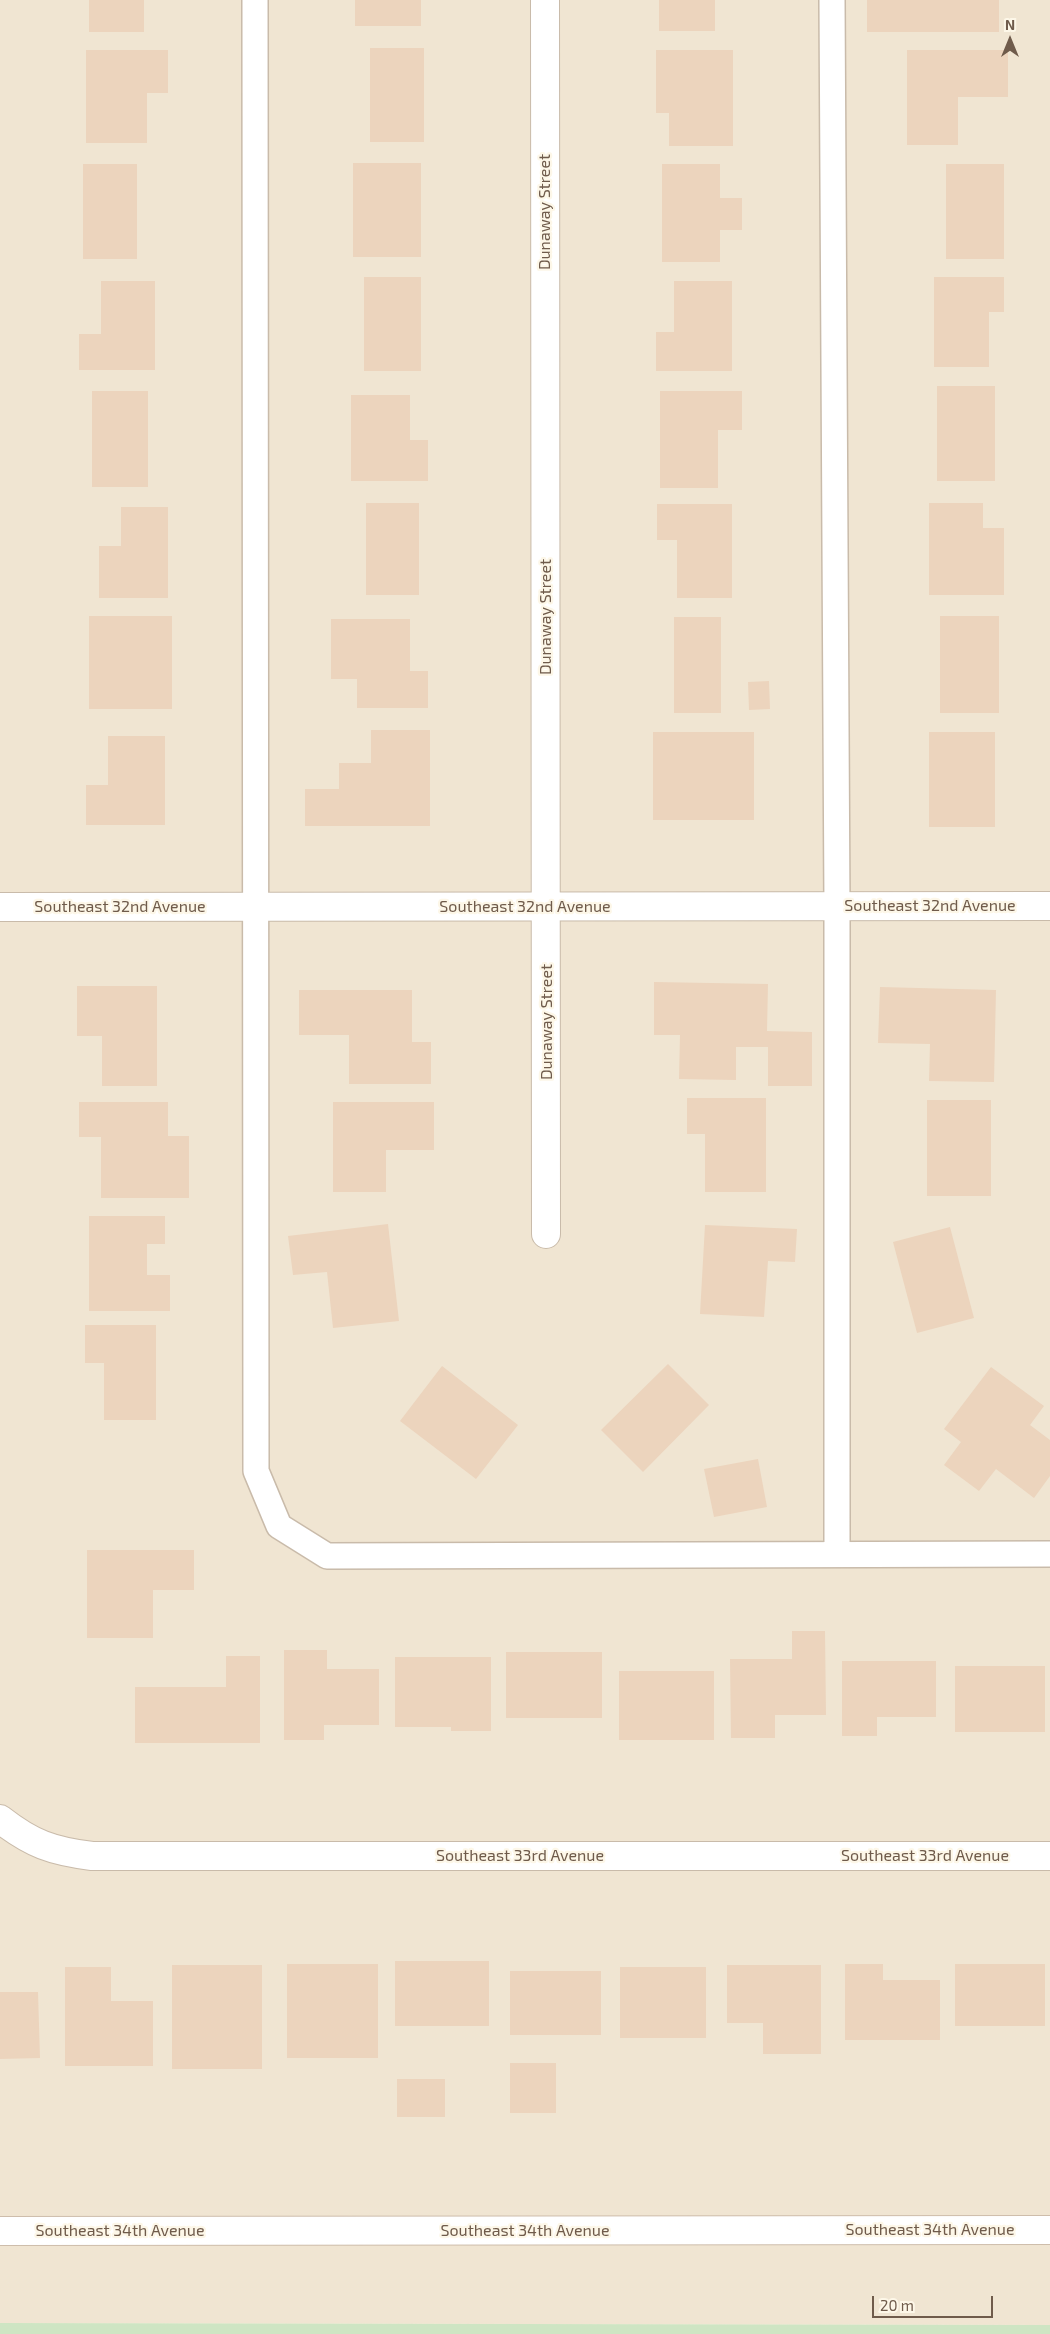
<!DOCTYPE html>
<html>
<head>
<meta charset="utf-8">
<style>
  body { margin:0 }
  #map { position:relative; width:1050px; height:2334px; overflow:hidden; background:#faf3e3; font-family:"Exo 2",sans-serif }
  canvas { display:block }
  .north { position:absolute; left:985px; top:15px; width:50px; height:50px; -webkit-text-stroke:4px #fdf7e8; paint-order:stroke; rotate:0deg; font-size:14px; font-weight:700; line-height:20px; text-align:center; color:#6f5b4b }
  .north::after { content:''; display:block; margin:auto; width:18px; height:22px; background:#6f5b4b; clip-path:polygon(50% 0,100% 100%,50% 72%,0 100%) }
  .scale { position:absolute; left:872px; top:2296px; width:121px; height:22px; box-sizing:border-box; border:2px solid #6f5b4b; border-top:0; padding-left:6px; font-size:15px; line-height:18px; white-space:nowrap; color:#6f5b4b; -webkit-text-stroke:4px #fdf7e8; paint-order:stroke }
</style>
</head>
<body>
<div id="map">
<canvas width="1050" height="2334"></canvas>
<div class="north">N</div>
<div class="scale">20 m</div>
</div>
<script>
const g = document.querySelector('canvas').getContext('2d');
g.lineJoin = 'round';
function fill(path, color) { g.fillStyle = color; g.fill(path, 'evenodd'); }
function trace(path, color, width, dash) { g.strokeStyle = color; g.lineWidth = width; g.lineCap = dash ? 'butt' : 'round'; g.setLineDash(dash || []); g.stroke(path); }
function label(font, color, halo, rows, align = 'center') {
  g.font = font + ' "Exo 2",sans-serif'; g.lineWidth = 4.5; g.setLineDash([]); g.textBaseline = 'middle'; g.strokeStyle = halo; g.fillStyle = color; for (const [text, x, y, turn = 0] of rows) {
    g.save(); g.translate(x, y); g.rotate((+turn || 0) * Math.PI / 180); g.textAlign = isNaN(turn) ? turn : align; if (halo) g.strokeText(text, 0, 0); g.fillText(text, 0, 0); g.restore();
  }
}
fill(new Path2D(`
  M0,0h1050v2325l-1050,-2z`), '#f0e5d2');
fill(new Path2D(`
  M0,2323l1050,2v9h-1050z`), '#cee5c3');
fill(new Path2D(`
  M89,0h55v32h-55z
  M355,0h66v26h-66z
  M659,0h56v31h-56z
  M867,0h132v32h-132z
  M370,48h54v94h-54z
  M86,50h82v43h-21v50h-61z
  M656,50h77v96h-64v-33h-13z
  M907,50h101v47h-50v48h-51z
  M353,163h68v94h-68z
  M83,164h54v95h-54z
  M662,164h58v34h22v32h-22v32h-58z
  M946,164h58v95h-58z
  M364,277h57v94h-57z
  M934,277h70v35h-15v55h-55z
  M101,281h54v89h-76v-36h22z
  M674,281h58v90h-76v-39h18z
  M937,386h58v95h-58z
  M92,391h56v96h-56z
  M660,391h82v39h-24v58h-58z
  M351,395h59v45h18v41h-77z
  M366,503h53v92h-53z
  M929,503h54v25h21v67h-75z
  M657,504h75v94h-55v-58h-20z
  M121,507h47v91h-69v-52h22z
  M89,616h83v93h-83z
  M940,616h59v97h-59z
  M674,617h47v96h-47z
  M331,619h79v52h18v37h-71v-29h-26z
  M769,681l1,28 -21,1 -1,-28z
  M371,730h59v96h-125v-37h34v-26h32z
  M653,732h101v88h-101z
  M929,732h66v95h-66z
  M108,736h57v89h-79v-40h22z
  M654,982l114,2 -1,47 45,1v54h-44v-39h-32v33l-57,-1 1,-44h-26z
  M77,986h80v100h-55v-50h-25z
  M880,987l116,3 -2,92 -65,-1 1,-37 -52,-1z
  M299,990h113v52h19v42h-82v-49h-50z
  M687,1098h79v94h-61v-58h-18z
  M927,1100h64v96h-64z
  M79,1102h89v34h21v62h-88v-61h-22z
  M333,1102h101v48h-48v42h-53z
  M89,1216h76v28h-18v31h23v36h-81z
  M388,1224l11,97 -66,7 -6,-56 -34,3 -5,-39z
  M705,1225l92,4 -2,33 -27,-1 -4,56 -64,-3z
  M950,1227l24,91 -57,15 -24,-91z
  M85,1325h71v95h-52v-57h-19z
  M668,1364l41,41 -66,67 -42,-42z
  M442,1366l76,59 -42,54 -76,-58z
  M991,1367l53,39 -14,19 20,15v36l-16,22 -38,-29 -17,22 -35,-26 17,-23 -17,-13z
  M758,1459l9,48 -53,10 -10,-48z
  M87,1550h107v40h-41v48h-66z
  M792,1631h33l1,84h-51v23h-44l-1,-79h62z
  M284,1650h43v19h52v56h-55v15h-40z
  M506,1652h96v66h-96z
  M226,1656h34v87h-125v-56h91z
  M395,1657h96v74h-40v-4h-56z
  M842,1661h94v56h-59v19h-35z
  M955,1666h90v66h-90z
  M619,1671h95v69h-95z
  M395,1961h94v65h-94z
  M287,1964h91v94h-91z
  M845,1964h38v16h57v60h-95z
  M955,1964h90v62h-90z
  M172,1965h90v104h-90z
  M727,1965h94v89h-58v-31h-36z
  M65,1967h46v34h42v65h-88z
  M620,1967h86v71h-86z
  M510,1971h91v64h-91z
  M0,1992h38l2,66 -40,1z
  M510,2063h46v50h-46z
  M397,2079h48v38h-48z`), '#ecd4bd');
const service = new Path2D(`
  M255,0l1,1471 23,55 48,30 723,-2
  M832,0l5,907v647`);
const minor = new Path2D(`
  M545,0l1,1234
  M0,907l1050,-1
  M0,1819c32,25 52,32 92,37h958`);
const secondary = new Path2D(`
  M0,2231l1050,-1`);
trace(service, '#c9bbaa', 28);
trace(minor, '#c9bbaa', 30);
trace(secondary, '#cebdab', 30);
trace(service, '#fff', 25);
trace(minor, '#fff', 28);
trace(secondary, '#fff', 28);
label('16px', '#6f5b4b', '#fdf7e8', [
  ["Dunaway Street",545,212,-90],
  ["Dunaway Street",546,617,-90],
  ["Southeast 32nd Avenue",930,906],
  ["Southeast 32nd Avenue",120,907],
  ["Southeast 32nd Avenue",525,907],
  ["Dunaway Street",547,1022,-90],
  ["Southeast 33rd Avenue",520,1856],
  ["Southeast 33rd Avenue",925,1856],
  ["Southeast 34th Avenue",930,2230],
  ["Southeast 34th Avenue",120,2231],
  ["Southeast 34th Avenue",525,2231]
]);
</script>
</body>
</html>
